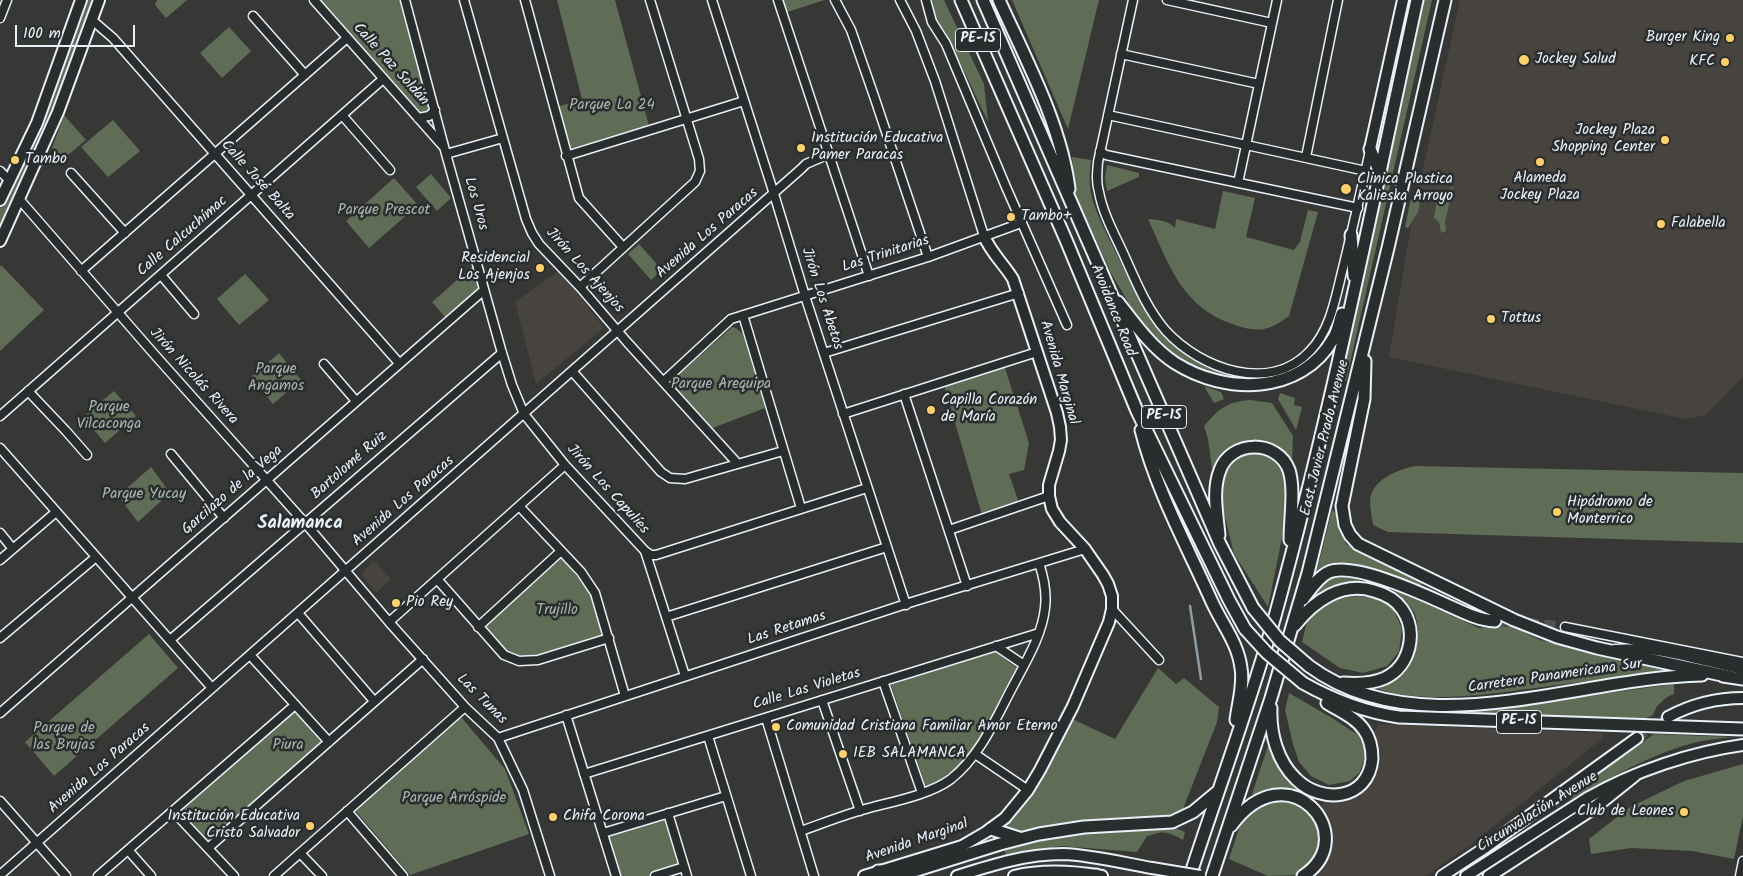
<!DOCTYPE html>
<html>
<head>
<meta charset="utf-8">
<style>
  body { margin:0 }
  #map { position:relative; width:1743px; height:876px; overflow:hidden; background:#373735; font-family:Kalam,sans-serif }
  canvas { display:block }
  .scale { position:absolute; left:15px; top:25px; width:120px; height:22px; box-sizing:border-box; border:2px solid #e8f1f8; border-top:0; padding-left:6px; font-size:15px; line-height:18px; white-space:nowrap; color:#e8f1f8; -webkit-text-stroke:4px #2a2d2e; paint-order:stroke }
</style>
</head>
<body>
<div id="map">
<canvas width="1743" height="876"></canvas>
<div class="scale">100 m</div>
</div>
<script>
const g = document.querySelector('canvas').getContext('2d');
g.lineJoin = 'round';
function fill(path, color) { g.fillStyle = color; g.fill(path, 'evenodd'); }
function trace(path, color, width, dash) { g.strokeStyle = color; g.lineWidth = width; g.lineCap = dash ? 'butt' : 'round'; g.setLineDash(dash || []); g.stroke(path); }
function label(font, color, halo, rows, align = 'center') {
  g.font = font + ' Kalam,sans-serif'; g.lineWidth = 5; g.setLineDash([]); g.textBaseline = 'middle'; g.strokeStyle = halo; g.fillStyle = color; for (const [text, x, y, turn = 0] of rows) {
    g.save(); g.translate(x, y); g.rotate((+turn || 0) * Math.PI / 180); g.textAlign = isNaN(turn) ? turn : align; if (halo) g.strokeText(text, 0, 0); g.fillText(text, 0, 0); g.restore();
  }
}
fill(new Path2D(`
  M1460,0h283v377l-37,38 -21,4 -296,-62 23,-138z
  M560,270l44,58 -68,56 -21,-82z
  M373,561l5,2v2l13,14 -15,14 -15,-19z
  M1379,724l222,9 3,4 -135,109 -44,30h-110l8,-13 9,-18 -1,-19 -4,-9 -7,-10 6,-7h18l14,-3 12,-14 8,-12 3,-14 -7,-25z`), '#47433e');
fill(new Path2D(`
  M85,0h8c-29,76 -54,155 -93,226v-18l14,-26z
  M157,0h30l-21,18 -11,-13z
  M317,0h84l29,109 -3,5h-7z
  M557,0h58l34,126 -80,23 -12,-42 25,-8z
  M780,0h45l-41,13z
  M932,0h12l40,84 4,38 -25,-53 -28,-53z
  M1012,0h87l-31,129z
  M1422,0h10l-86,381 -5,-2z
  M229,27l22,24 -29,27 -22,-25z
  M64,115l22,25 -24,20 -10,-12z
  M113,120l27,31 -32,26 -27,-30z
  M1072,157l19,3c-1,9 -2,18 -1,26 2,23 19,51 28,71 25,52 49,102 110,116 14,4 27,6 41,3l2,4 -11,2 -56,-8 -35,-21 -21,-20 -17,-26 -20,-34 -36,-79z
  M1107,165l32,8v4l-32,14 -2,-13z
  M431,174l20,24 -14,13 -21,-24z
  M394,178l24,27 -49,43 -23,-27z
  M1451,187h2l-8,35 1,9 -5,2 -2,-11 -5,-4 3,-19 9,-2z
  M1223,191l32,7 -9,39 48,13 6,-8 8,-32 10,2 -29,104c-20,15 -30,17 -54,9 -53,-17 -66,-60 -87,-106 11,1 19,1 27,9l1,-9 39,10z
  M1416,192l6,1 -4,19 -10,16 -3,-1 5,-25z
  M639,244l23,26 -11,10 -23,-26z
  M1,265l43,45 -44,41v-84z
  M473,266l6,20 -2,4 -31,28 -14,-16z
  M245,274l24,26 -30,25 -22,-26z
  M732,327l4,1 7,6 22,74 -55,21 -38,-45 2,-5z
  M279,353l22,27 -28,24 -22,-27z
  M1004,365l25,78 -5,27 -15,4 10,29 -37,12 -38,-130z
  M1204,386l17,6 3,7 -10,4z
  M114,391l22,25 -31,27 -22,-26z
  M1280,393l15,5 -1,7 8,2 -6,23 -18,-31z
  M1250,400l22,3 21,33 -1,30c-8,-6 -25,-21 -33,-24 -19,-6 -38,11 -44,27h-3l-4,-30 -4,-13c15,-17 22,-24 46,-26z
  M1248,450l24,5 13,15 3,38 -20,99 -34,-53 -11,-45 -2,-25 3,-10 7,-14z
  M1415,466l328,7v70l-355,-11 -15,-7c-1,-8 -3,-16 -3,-24 1,-21 27,-31 45,-35z
  M151,467l19,26 -32,29 -20,-26z
  M1332,510l3,2 11,32 76,37 -1,7 -60,-21 -29,-4 -8,5 -7,2z
  M561,557l31,38 13,41c-25,7 -76,29 -98,17 -9,-5 -17,-18 -24,-26z
  M1339,573l23,4 -2,5c-22,-1 -36,6 -51,22 5,-17 14,-23 30,-31z
  M1392,588l87,40 33,-2 28,14 131,29c-43,6 -86,13 -129,18 -49,7 -120,18 -167,1 26,-9 39,-23 42,-51 1,-8 1,-18 -4,-26 -4,-8 -14,-16 -21,-23z
  M1358,596l22,3 14,11 8,19 -3,23 -12,14 -24,7 -23,-5 -38,-26 5,-20 16,-15 18,-9z
  M149,634l29,34 -124,108 -29,-34z
  M994,651l23,17c-16,30 -31,72 -56,96 -10,9 -23,17 -35,23l-35,-102z
  M1158,668l18,16 8,-6 35,29 -2,15 -34,87 -14,6 -85,6 -65,12 -23,7 39,-50 37,-71 43,20z
  M1674,684v10l-7,3 -10,9 -4,9 -8,4 -196,-5v-2l35,-2z
  M1289,693l43,25 26,17 9,16 -7,21 -10,9 -21,4 -18,-9 -12,-14 -6,-18 -8,-34z
  M295,711l28,33 -114,99 -28,-32z
  M461,717l44,52 24,65 -119,41 -56,-66z
  M1654,734l79,3c-10,1 -21,2 -31,4 -47,10 -89,36 -131,58l-4,-4z
  M1268,746l15,29 13,14 -1,2 -24,-2 -17,6 -2,-1z
  M1743,764v52l-9,43 -42,-8 -61,-3 -40,6 -2,-15 41,-32 54,-26z
  M1267,800l27,1 19,13 9,25 -4,15 -20,21 -30,1 -39,-17 13,-40z
  M668,816l14,50 -34,10h-30l-12,-40z
  M1175,828l10,4 -2,8c-7,-4 -17,-9 -24,-7 -5,0 -7,3 -12,3l-10,16 -76,-6 -55,9 -2,-6c55,-18 114,-18 171,-21z`), '#5f6d56');
trace(new Path2D(`
  M1190,606l11,73`), '#8d9ea9', 2.5);
trace(new Path2D(`
  M1637,738l31,-21`), '#525352', 10, [10, 5]);
trace(new Path2D(`
  M1495,621l70,6`), '#525352', 11, [11, 5.5]);
const minor = new Path2D(`
  M314,0l129,146
  M405,0l41,154 56,199 10,32 12,29 41,51 80,86 40,125
  M464,0l39,138 23,81 6,14 7,11 41,43 47,55 110,121
  M525,0l54,198 44,49
  M712,0l62,194 31,102 101,309
  M778,0l91,276
  M835,0l16,30 24,69 53,158
  M900,0l16,31 19,50 49,155
  M926,0l6,22 14,22 60,143 61,138
  M1133,0l-35,162c-1,11 -2,20 1,30 4,22 16,43 25,63 12,27 23,54 42,76 35,38 104,63 144,20 22,-23 26,-57 34,-87 9,-38 18,-76 26,-114
  M1167,0l105,23
  M253,16l52,59
  M0,18l7,-18
  M92,20l21,18 286,325
  M1121,54l138,30
  M342,115l48,55
  M1108,115l258,56
  M418,118l11,-2 6,-6
  M1100,151l6,4 252,53
  M446,154l57,-16
  M566,156l178,-55
  M1306,157l32,-157
  M0,171l10,10
  M71,173l54,60
  M1238,183l39,-183
  M20,200l134,154 151,169 84,99 76,85 33,31 25,52 27,86
  M81,271l266,-233
  M161,275l33,39
  M580,287l115,-105 5,-11 -1,-12 -49,-159
  M743,315l58,193
  M824,353l195,-60
  M324,364l32,37
  M572,371l89,101 9,6 15,1 98,-28
  M664,381l67,-62 197,-62 93,-34
  M28,391l38,40 21,24
  M904,394l63,192
  M843,414l194,-62
  M0,416l383,-337
  M0,448l212,240
  M171,454l53,64
  M519,506l62,66 14,21 30,103
  M949,530l100,-34
  M0,533l13,16
  M645,551l6,4h5l211,-67
  M0,560l56,-48
  M437,579l67,76 15,6 19,-1 71,-22
  M1112,609l47,51
  M298,613l76,88
  M666,617l221,-70
  M389,622l176,-157
  M478,627l83,-76
  M1565,627l178,35
  M0,638l96,-81
  M170,640l332,-287
  M996,646l28,19
  M1615,649c38,-4 89,13 128,21
  M250,655l79,87
  M883,681l39,112
  M822,700l38,111
  M0,713l484,-423
  M566,715l50,161
  M766,718l48,158
  M708,736l43,140
  M498,738l414,-136 173,-53
  M975,754l53,36
  M584,774l455,-141
  M0,801l66,75
  M173,811l61,65
  M347,811l56,65
  M668,813l19,63
  M801,831c20,-7 40,-15 61,-21 27,-8 66,-14 89,-31 29,-23 44,-59 61,-91 13,-25 30,-52 33,-80 2,-16 -1,-30 -6,-45
  M603,833l123,-37
  M208,848l215,-189
  M128,850l23,26
  M300,853l22,23
  M0,875l801,-706 5,-5 23,-10
  M98,876l197,-171
  M274,876l191,-169
  M655,876l29,-9
  M1740,876l3,-15`);
const major = new Path2D(`
  M1370,149l33,-149
  M0,200l37,-77 44,-123
  M0,241l58,-129 41,-112
  M1668,717c24,-13 47,-19 75,-19
  M864,876l98,-30 24,-14 19,-14 23,-28 12,-20 33,-64 36,-84 3,-13v-13l-4,-12 -5,-9 -18,-26 -25,-27 -8,-13 -3,-13v-11l10,-34 2,-11 -1,-13 -3,-14 -44,-134c-9,-15 -22,-26 -29,-43
  M957,876c35,-11 69,-22 106,-22 29,1 60,9 89,14
  M1014,876c29,-7 59,-5 88,0
  M1442,876l44,-29 151,-109
  M1466,876l123,-79c46,-26 103,-45 154,-52`);
const highway = new Path2D(`
  M961,0l105,240 71,171 92,189 16,29
  M983,0l237,544 33,64
  M999,0c27,60 62,124 70,189
  M1370,149l10,24
  M1351,235l3,41
  M1118,302c17,22 34,46 57,61 50,32 126,32 158,-24 5,-7 6,-17 9,-25
  M1365,361l-1,38 -22,107 3,19 5,10 8,9 156,76 43,17 40,11 134,29
  M1141,430c15,60 46,116 71,172 10,22 26,41 29,66 3,17 -3,35 -5,52
  M1219,535c-2,-21 -7,-45 1,-65 11,-30 57,-31 69,0 6,19 1,49 1,70
  M1303,599c7,-9 15,-22 26,-27 24,-10 92,21 116,32 16,7 32,16 50,17
  M1295,625c19,-24 47,-44 79,-34 11,3 21,8 28,18 16,23 8,57 -17,69 -13,6 -28,6 -42,5
  M1309,666c111,82 270,11 393,9
  M1723,676l20,3
  M1303,683c30,17 61,29 96,34l344,12
  M1271,708c-1,25 6,53 25,71 25,25 72,22 76,-20 0,-10 -2,-21 -8,-29 -8,-12 -24,-19 -37,-27
  M1231,826c56,-78 133,10 72,50
  M991,829l28,9
  M878,871l27,1
  M898,876l102,-32 39,-10 45,-7 88,-5 21,-10 24,-20
  M1092,876l4,-1
  M1190,876c28,-86 60,-172 85,-260 56,-203 97,-410 142,-616
  M1212,876l59,-178 37,-125 80,-325 57,-248
  M1489,876l105,-68 40,-32`);
trace(minor, '#e8f1f8', 11);
trace(major, '#e8f1f8', 14);
trace(highway, '#e8f1f8', 15);
trace(minor, '#2a2d2e', 8);
trace(major, '#2a2d2e', 10);
trace(highway, '#2a2d2e', 11);
const majorBridge = new Path2D(`
  M1152,868l48,8`);
const highwayBridge = new Path2D(`
  M1253,608l27,33 29,25
  M1245,629l22,24 36,30`);
trace(majorBridge, '#e8f1f8', 14, []);
trace(highwayBridge, '#e8f1f8', 15, []);
trace(majorBridge, '#2a2d2e', 10);
trace(highwayBridge, '#2a2d2e', 11);
for (const [x, y, r, color] of [
  [1730,38,5,"#ffd166"],
  [1524,60,6,"#ffd166"],
  [1725,62,5,"#ffd166"],
  [1665,140,5,"#ffd166"],
  [801,148,5,"#ffd166"],
  [15,160,5,"#ffd166"],
  [1540,162,5,"#ffd166"],
  [1346,189,6,"#ffd166"],
  [1011,217,5,"#ffd166"],
  [1661,224,5,"#ffd166"],
  [540,268,5,"#ffd166"],
  [1491,319,5,"#ffd166"],
  [931,410,5,"#ffd166"],
  [1557,512,5,"#ffd166"],
  [396,603,5,"#ffd166"],
  [776,727,5,"#ffd166"],
  [843,754,5,"#ffd166"],
  [1684,812,5,"#ffd166"],
  [553,817,5,"#ffd166"],
  [310,826,5,"#ffd166"]
]) { const dot = new Path2D(); dot.arc(x, y, r, 0, 2 * Math.PI); g.fillStyle = color; g.fill(dot); trace(dot, '#2a2d2e', 2); }
for (const [x, y, w] of [
  [978,40,45],
  [1164,417,45],
  [1519,722,45]
]) { const box = new Path2D(); box.roundRect(x - w / 2, y - 11.5, w, 23, 4); g.fillStyle = '#2a2d2e'; g.fill(box); trace(box, '#e8f1f8', 1); }
label('bold 14px', '#e8f1f8', null, [
  ["PE-1S",978,40],
  ["PE-1S",1164,417],
  ["PE-1S",1519,722]
]);
label('15px', '#e8f1f8', '#2a2d2e', [
  ["Burger King",1720,38,"right"],
  ["Jockey Salud",1535,60],
  ["KFC",1715,62,"right"],
  ["Jockey Plaza",1655,131,"right"],
  ["Shopping Center",1655,148,"right"],
  ["Institución Educativa",811,139],
  ["Pamer Paracas",811,156],
  ["Tambo",25,160],
  ["Alameda",1540,179,"center"],
  ["Jockey Plaza",1540,196,"center"],
  ["Clinica Plastica",1357,180],
  ["Kalieska Arroyo",1357,197],
  ["Tambo+",1021,217],
  ["Falabella",1671,224],
  ["Residencial",530,259,"right"],
  ["Los Ajenjos",530,276,"right"],
  ["Tottus",1501,319],
  ["Capilla Corazón",941,401],
  ["de María",941,418],
  ["Hipódromo de",1567,503],
  ["Monterrico",1567,520],
  ["Pio Rey",406,603],
  ["Comunidad Cristiana Familiar Amor Eterno",786,727],
  ["IEB SALAMANCA",853,754],
  ["Club de Leones",1674,812,"right"],
  ["Institución Educativa",300,817,"right"],
  ["Cristo Salvador",300,834,"right"],
  ["Chifa Corona",563,817]
], 'left');
label('15px', '#e8f1f8', '#2a2d2e', [
  ["Calle Paz Soldán",390,65,48],
  ["Calle José Balta",257,181,48],
  ["Los Uros",475,204,74],
  ["Avenida Los Paracas",708,234,-41],
  ["Calle Calcuchímac",183,237,-41],
  ["Las Trinitarias",886,255,-18],
  ["Jirón Los Ajenjos",584,271,48],
  ["Jirón Los Abetos",821,299,72],
  ["Avoidance Road",1112,311,68],
  ["Avenida Marginal",1058,373,74],
  ["Jirón Nicolás Rivera",193,377,48],
  ["East Javier Prado Avenue",1326,438,-76],
  ["Bartolomé Ruiz",350,466,-41],
  ["Jirón Los Capulíes",607,490,48],
  ["Garcilazo de la Vega",233,491,-41],
  ["Avenida Los Paracas",404,502,-41],
  ["Las Retamas",787,629,-18],
  ["Carretera Panamericana Sur",1555,677,-8],
  ["Calle Las Violetas",807,690,-17],
  ["Las Tunas",481,700,45],
  ["Avenida Los Paracas",100,769,-41],
  ["Circunvalación Avenue",1538,813,-32],
  ["Avenida Marginal",917,842,-19]
]);
label('15px', '#aab6af', '#2a2d2e', [
  ["Parque La 24",612,106],
  ["Parque Prescot",384,211],
  ["Parque",276,370],
  ["Angamos",276,387],
  ["Parque Arequipa",721,385],
  ["Parque",109,408],
  ["Vilcaconga",109,425],
  ["Parque Yucay",144,495],
  ["Trujillo",557,611],
  ["Parque de",64,729],
  ["las Brujas",64,746],
  ["Piura",288,746],
  ["Parque Arróspide",454,799]
]);
label('bold 18px', '#e8f1f8', '#2a2d2e', [
  ["Salamanca",300,525]
]);
</script>
</body>
</html>
